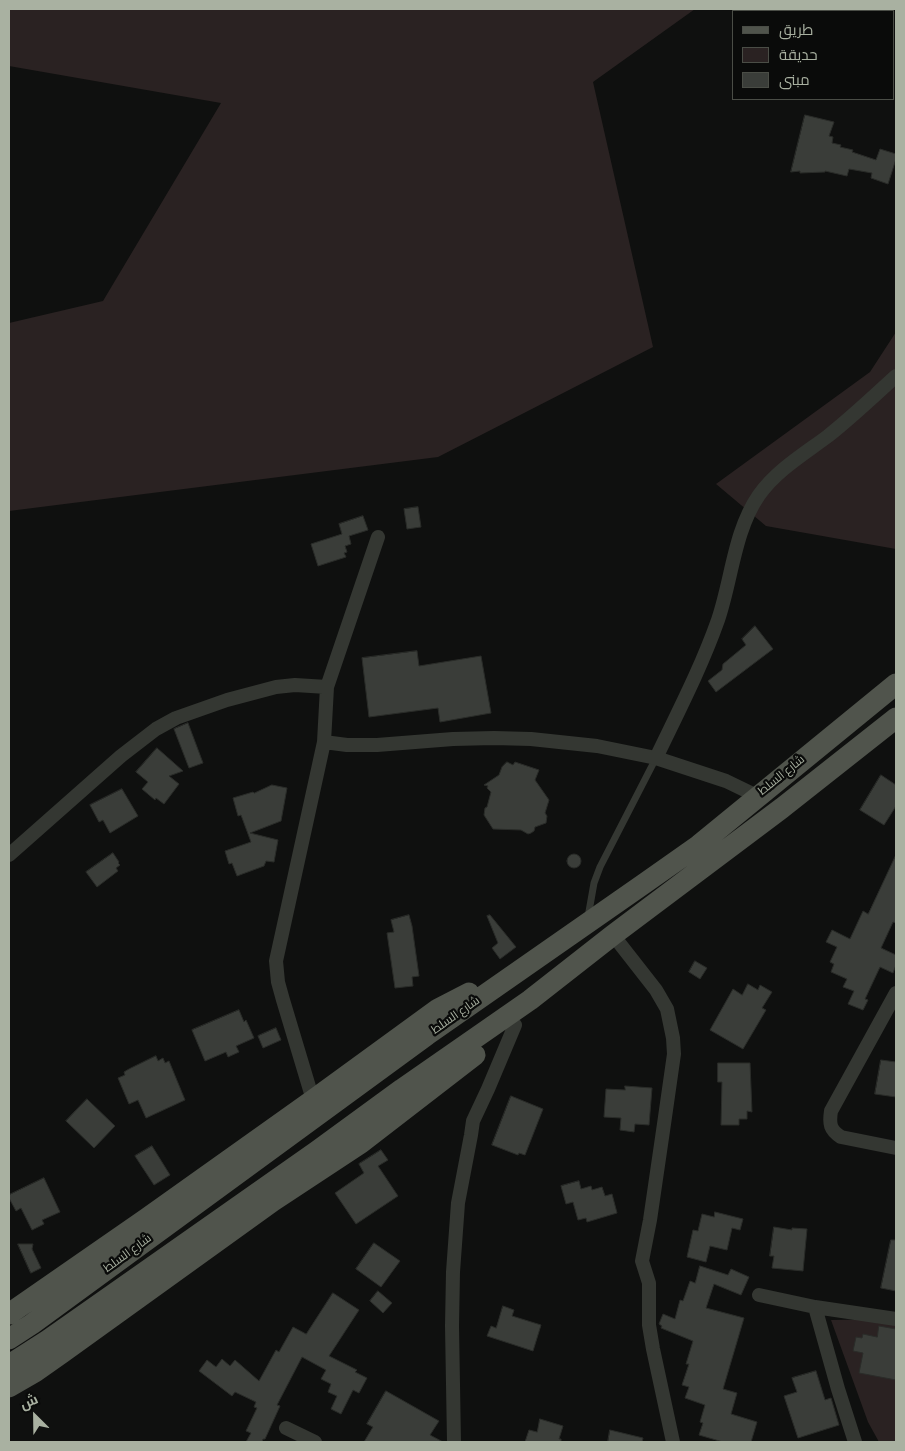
<!DOCTYPE html>
<html>
<head>
<meta charset="utf-8">
<style>
  body { margin:0 }
  #map { position:relative; width:905px; height:1451px; overflow:hidden; background:#0f100f; font-family:"Source Sans 3",Cairo,sans-serif }
  canvas { display:block }
  .frame { position:absolute; inset:0; border:10px solid #a9b1a1; pointer-events:none }
  .legend { position:absolute; left:732px; top:10px; width:162px; height:90px; box-sizing:border-box; background:#0a0b0a; border:1px solid #4a4d46; margin:0; padding:6px 9px; list-style:none; font-size:15px; color:#a9b1a1 }
  .legend li { display:flex; align-items:center; gap:10px; height:25px }
  .legend b { width:25px; border:1px solid #4a4d46 }
  .north { position:absolute; left:10px; top:1391px; width:50px; height:50px; -webkit-text-stroke:4px #0a0b0a; paint-order:stroke; rotate:337deg; font-size:14px; font-weight:700; line-height:20px; text-align:center; color:#a9b1a1 }
  .north::after { content:''; display:block; margin:auto; width:18px; height:22px; background:#a9b1a1; clip-path:polygon(50% 0,100% 100%,50% 72%,0 100%) }
</style>
</head>
<body>
<div id="map">
<canvas width="905" height="1451"></canvas>
<div class="frame"></div>
<ul class="legend">
<li><b style="height:6px;background:#50544c"></b>طريق</li>
<li><b style="height:14px;background:#2a2222"></b>حديقة</li>
<li><b style="height:14px;background:#3a3d39"></b>مبنى</li>
</ul>
<div class="north">ش</div>
</div>
<script>
const g = document.querySelector('canvas').getContext('2d');
g.lineJoin = 'round';
function fill(path, color) { g.fillStyle = color; g.fill(path, 'evenodd'); }
function trace(path, color, width, dash) { g.strokeStyle = color; g.lineWidth = width; g.lineCap = dash ? 'butt' : 'round'; g.setLineDash(dash || []); g.stroke(path); }
function label(font, color, halo, rows, align = 'center') {
  g.font = font + ' "Source Sans 3",Cairo,sans-serif'; g.lineWidth = 4.5; g.setLineDash([]); g.textBaseline = 'middle'; g.strokeStyle = halo; g.fillStyle = color; for (const [text, x, y, turn = 0] of rows) {
    g.save(); g.translate(x, y); g.rotate((+turn || 0) * Math.PI / 180); g.textAlign = isNaN(turn) ? turn : align; if (halo) g.strokeText(text, 0, 0); g.fillText(text, 0, 0); g.restore();
  }
}
fill(new Path2D(`
  M9,9h686l-102,73 60,265 -215,110 -429,54v-188l94,-22 118,-198 -212,-37z
  M896,332v217l-130,-23 -50,-42 154,-112z
  M896,1319v123h-17l-11,-20 -37,-102z`), '#2a2222');
const building = new Path2D(`
  M805,115l29,7 -5,14 4,1 -1,6 9,2 -1,2 13,3 -1,2 24,8 4,-11 16,5v5l-8,25 -17,-6 1,-5 -23,-4 -2,7 -22,-5v1l-25,1v-2l-9,1z
  M418,507l3,20 -14,2 -3,-20z
  M363,516l5,14 -19,6 2,8 -6,2 2,6 -3,1 2,4 -28,9 -7,-22 31,-10 -3,-10z
  M755,626l18,23 -57,43 -8,-11 14,-11 1,-6 23,-19 -4,-6z
  M417,651l2,15 62,-10 10,57 -51,9 -2,-14 -69,9 -7,-59z
  M188,723l15,40 -14,5 -15,-39z
  M157,748l26,23 -14,5 10,8 -15,20 -8,-6 -1,2 -13,-11 6,-7 -12,-10z
  M507,762l6,3 2,-3 24,8 -4,10 14,20 -4,13 2,3 -1,7 -11,4 -1,4 -3,2 -3,1 -7,-4 -28,-1 -9,-14 1,-7 2,-1 4,-15 -4,-4 1,-2 -4,-1 15,-10 3,-8z
  M881,775l15,10v21l-12,19 -24,-15z
  M272,785l15,3 -6,33 -31,12 28,7 -4,22 -8,-1 -2,5 -27,10 -5,-13 -3,1 -4,-13 26,-9 -10,-27 -3,1 -5,-18 20,-6 1,1z
  M122,789l16,27 -28,17 -7,-13 -4,2 -9,-17z
  M113,853l6,9 -1,1 2,2 -4,3 2,3 -21,16 -11,-15z
  M567 861a7 7 0 1 1 14 0a7 7 0 1 1-14 0Z
  M896,855v68l-3,-1 -12,26 15,7v10l-3,8 -13,-6 -15,32 3,1 -5,10 -15,-6 6,-13 -11,-4 4,-8 -16,-7 3,-8 -4,-2 7,-15 -11,-5 6,-12 18,9 13,-28 5,3z
  M409,915l3,11 7,50 -7,1 1,9 -18,2 -8,-55 7,-1 -3,-12z
  M490,915l26,32 -16,12 -8,-11 6,-5 -11,-27z
  M695,961l12,7 -7,11 -11,-7z
  M748,984l10,6 2,-5 12,7 -10,16 4,2 -23,39 -33,-19 23,-41 9,6z
  M239,1010l5,12 2,-2 8,18 -18,8 3,6 -11,5 -2,-5 -21,9 -13,-31z
  M276,1028l5,12 -18,8 -5,-12z
  M156,1056l2,5 5,-3 2,5 4,-2 16,39 -39,18 -8,-18 -9,4 -11,-26 7,-3 -1,-3 5,-3z
  M881,1060l15,2v35l-21,-3z
  M718,1063h32l2,49 -5,-1v8h-8v6h-18l1,-43h-4z
  M625,1086l27,2 -3,37 -14,-1 -1,8 -14,-2 1,-12 -17,-1 2,-28 19,1z
  M511,1096l32,13 -18,46 -6,-2 -1,2 -26,-10z
  M87,1099l28,27 -21,22 -28,-27z
  M152,1146l18,29 -16,10 -19,-29z
  M381,1150l7,10 -10,6 20,30 -42,28 -21,-31 29,-20 -5,-9z
  M44,1178l16,34 -18,8 2,4 -12,6 -11,-22 -5,3 -7,-13v-3z
  M579,1181l2,8 10,-3 1,4 10,-3 3,9 7,-2 5,19 -30,9 -1,-4 -8,2 -5,-18 -7,2 -5,-18z
  M715,1212l28,7 -3,11 -8,-2 -5,22 -17,-4 -4,16 -19,-5 6,-27 5,1 4,-17 12,3z
  M774,1227l18,3v-2l15,1 -4,42 -31,-3 2,-12h-4z
  M891,1240h5v51l-15,-3z
  M374,1243l26,18 -19,26 -25,-18z
  M18,1244h15l-1,5 9,19 -10,5z
  M700,1266l28,9 3,-6 18,8 -8,18 -27,-11 -8,24 38,10 -21,71 14,4 -6,21 26,8 -6,20h-28l-24,-7 4,-12 -3,-1 5,-17 -20,-7 4,-11 -7,-2 7,-21h-3l7,-23 -32,-13 1,-2 -3,-2 4,-10 12,5 5,-19 3,1 7,-20 5,2z
  M378,1291l14,12 -9,10 -13,-12z
  M333,1293l26,17 -30,46 28,14 -2,2 12,6 -8,15 -6,-3 -12,24 -10,-5 6,-13 -9,-4 3,-8 -10,-5 5,-9 -24,-13 -25,48 3,1 -15,33h-2l-1,3h-16l5,-9 -5,-2 11,-23 -3,-1 2,-5 -21,-10 -3,4 -33,-25 8,-11 9,7 6,-8 8,7 5,-6 24,21 17,-31 3,2 14,-25 13,7z
  M503,1306l11,4 -2,6 29,9 -8,26 -46,-15 4,-10 5,2z
  M879,1326l17,3v51l-37,-7 4,-20 -10,-2 3,-14 6,1 1,-4 14,3z
  M816,1371l9,29 6,-2 8,27 -41,13 -14,-42 13,-4 -5,-14z
  M386,1391l53,30 -9,14 13,7h-79l9,-15 -6,-3z
  M540,1419l23,7 -4,13h2v3h-36l4,-12 8,2z
  M610,1430l33,8 -1,4h-34z`);
fill(building, '#3a3d39');
trace(building, '#2a2c29', 1);
trace(new Path2D(`
  M588,917l6,-34 6,-16 56,-109`), '#343732', 7);
trace(new Path2D(`
  M327,687l51,-150
  M656,758c22,-46 45,-90 62,-138 14,-41 16,-89 41,-125 18,-25 45,-41 69,-59 24,-19 46,-40 68,-60
  M9,855l112,-99 35,-27 20,-11 51,-18 49,-13 19,-2 32,2 -3,55 23,3h30l76,-6 41,-1 37,1 66,7 59,12 70,23 31,15
  M613,935l43,55 11,19 6,29 1,16 -10,70 -14,96 -8,41 7,22v42l4,24 20,93
  M896,993l-65,118c-2,13 -1,19 10,26l55,11
  M313,1100l-30,-100 -5,-18 -2,-21 48,-219
  M759,1295l56,12 81,12
  M815,1307l23,82 17,53
  M286,1428l29,14
  M454,1442l-2,-116 1,-54 5,-69 13,-68 2,-14 15,-32 27,-64`), '#343732', 14);
trace(new Path2D(`
  M9,1314l137,-95 167,-119 125,-91 31,-16
  M9,1339l23,-15 395,-289 218,-152 54,-38 197,-161
  M9,1365l39,-25 269,-189 85,-62 128,-89 83,-65 169,-127 114,-90
  M9,1387l26,-15 27,-19 211,-152 88,-58 114,-88`), '#50544c', 21);
label('12px', '#a9b1a1', '#0a0b0a', [
  ["شارع السلط",782,776,-39],
  ["شارع السلط",456,1016,-35],
  ["شارع السلط",128,1254,-36]
]);
</script>
</body>
</html>
